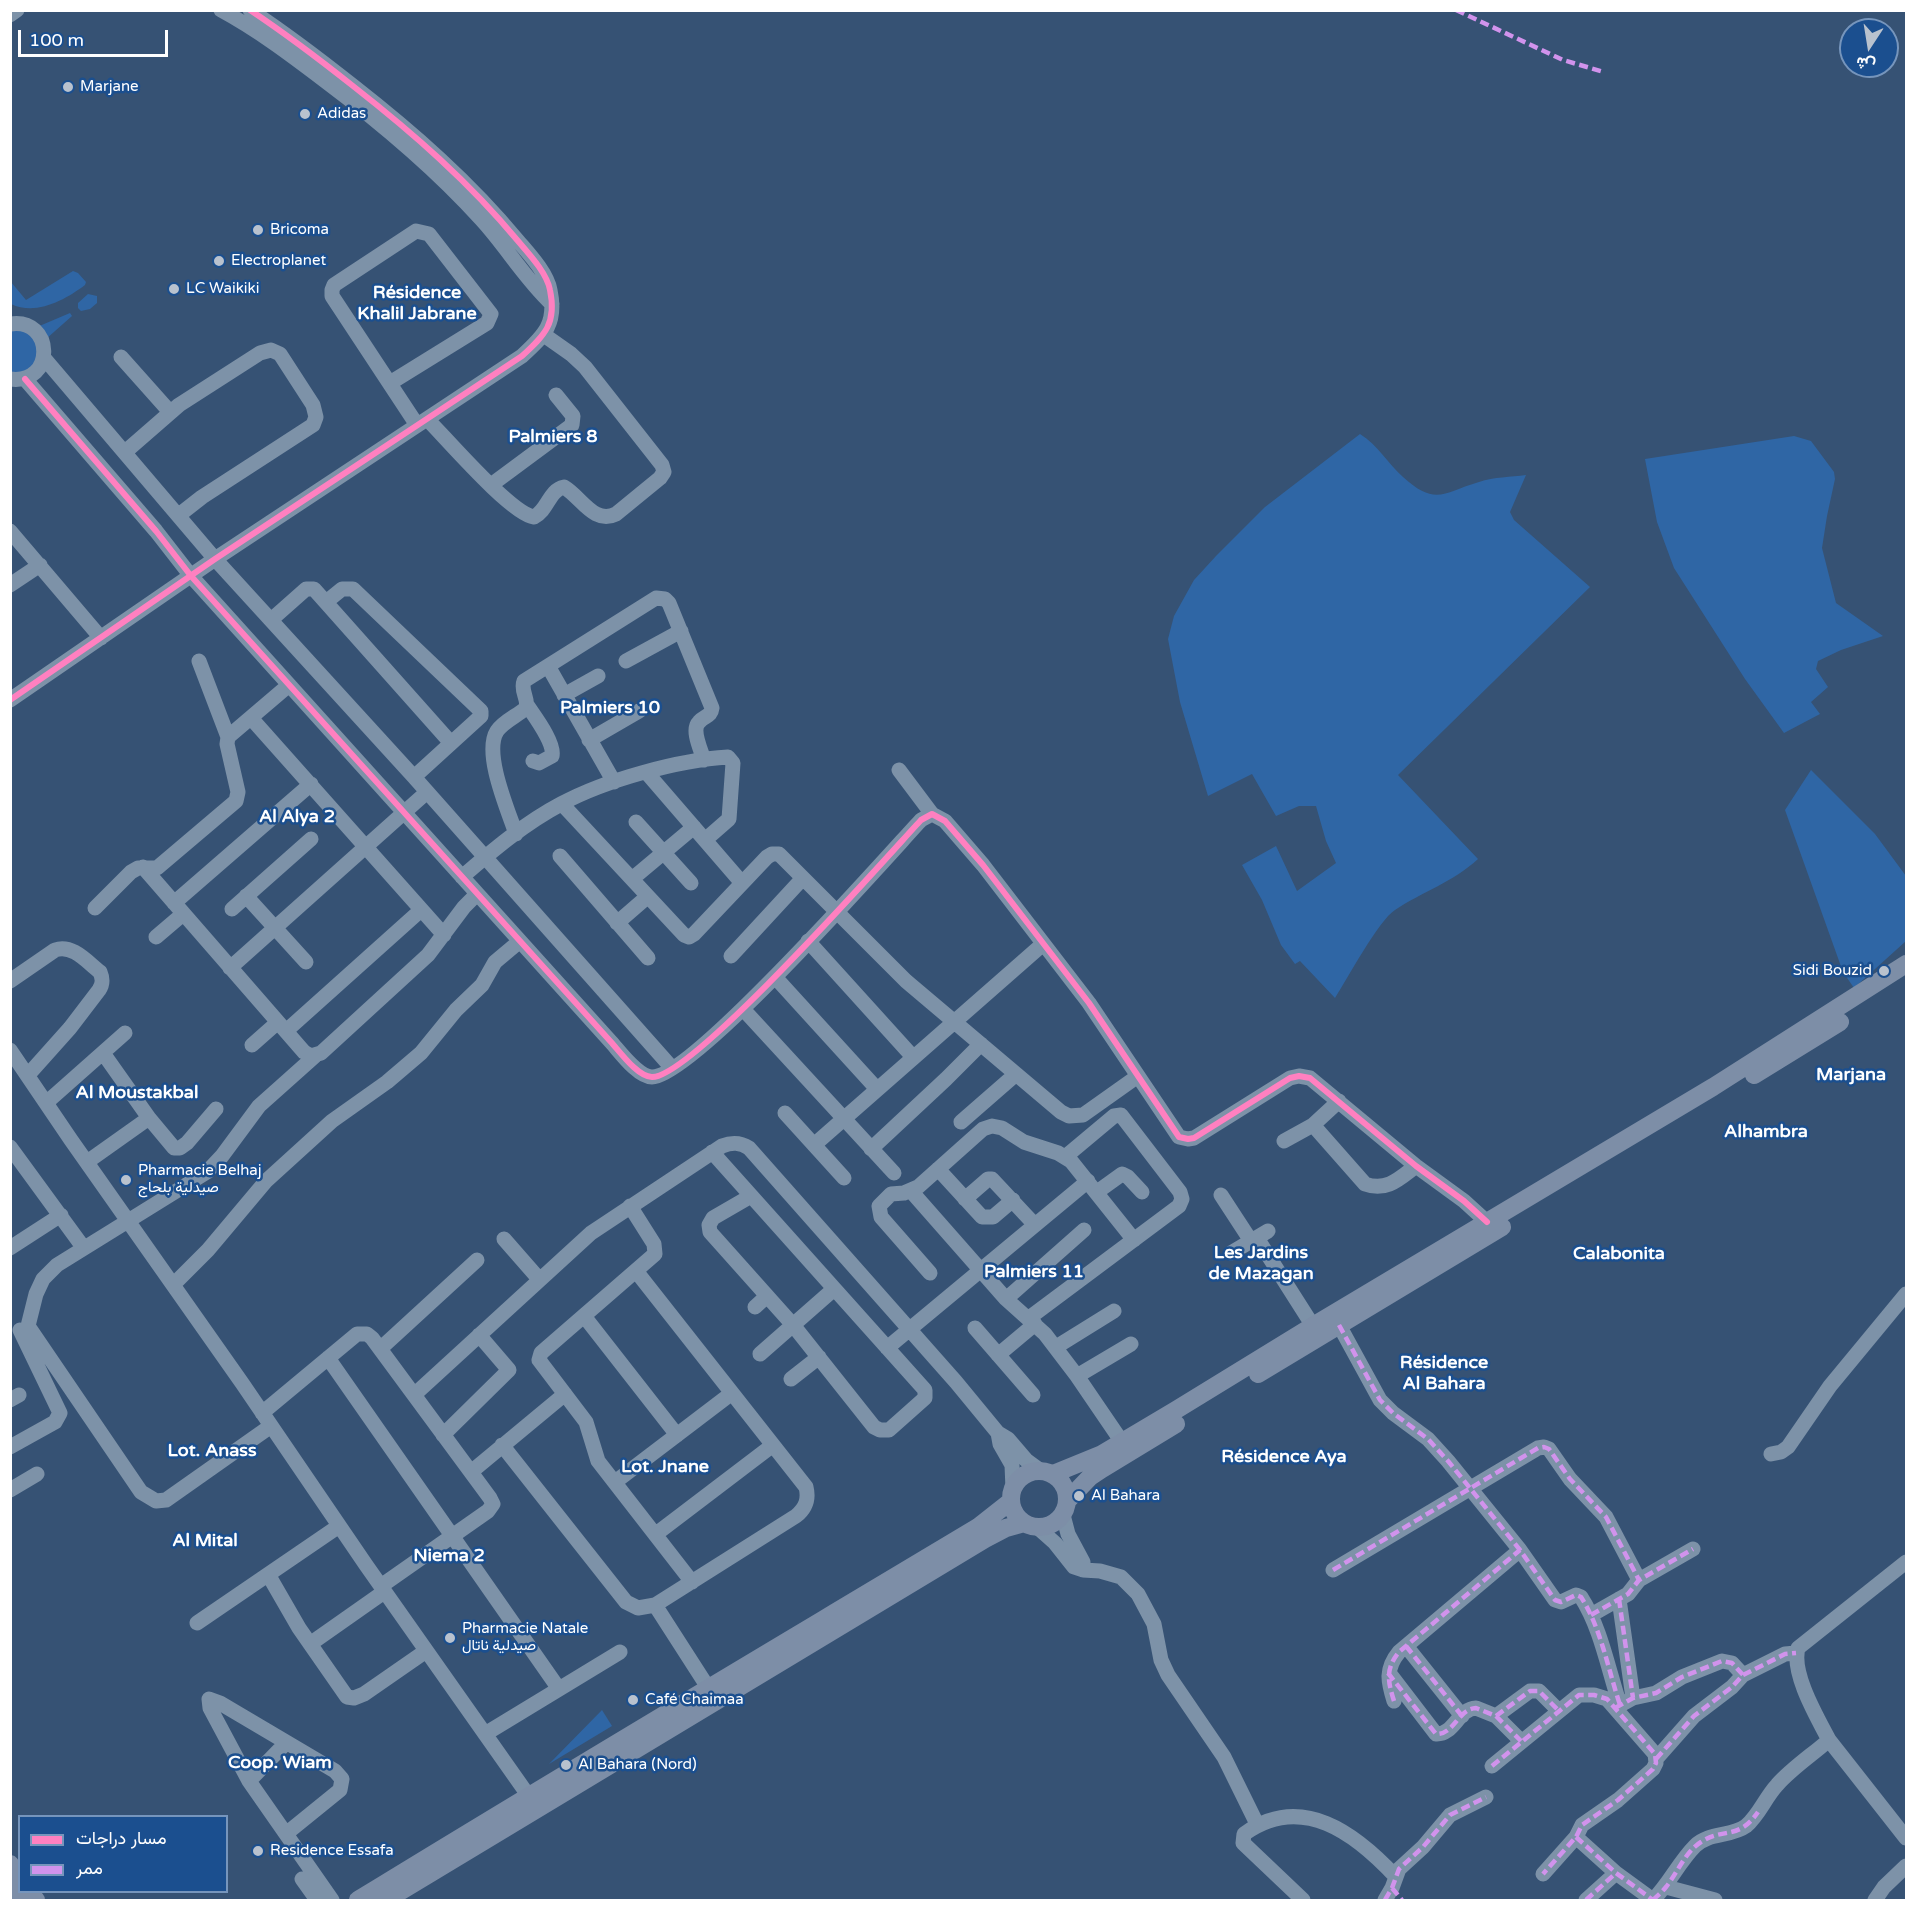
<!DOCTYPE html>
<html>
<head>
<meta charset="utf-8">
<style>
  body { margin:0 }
  #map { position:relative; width:1917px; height:1911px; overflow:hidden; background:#365274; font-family:"Varela Round",Vazirmatn,sans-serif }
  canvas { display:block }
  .frame { position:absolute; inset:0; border:12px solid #fff; pointer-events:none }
  .legend { position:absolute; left:18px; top:1815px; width:210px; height:78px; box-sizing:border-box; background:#1b4f8f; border:2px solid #7695bc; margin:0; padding:8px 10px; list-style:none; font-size:18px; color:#fff }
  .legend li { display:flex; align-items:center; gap:12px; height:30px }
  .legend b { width:30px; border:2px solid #7695bc }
  .north { position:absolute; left:1839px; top:18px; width:60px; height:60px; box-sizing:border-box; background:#1b4f8f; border:2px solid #7695bc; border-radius:50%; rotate:192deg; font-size:16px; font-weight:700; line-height:24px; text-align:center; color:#fff }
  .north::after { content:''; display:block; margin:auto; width:21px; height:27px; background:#b9c2ce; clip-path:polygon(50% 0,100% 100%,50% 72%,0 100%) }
  .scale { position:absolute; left:18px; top:30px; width:150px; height:27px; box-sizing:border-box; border:3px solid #fff; border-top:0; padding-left:8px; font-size:18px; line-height:21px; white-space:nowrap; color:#fff; -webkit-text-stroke:4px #1b4f8f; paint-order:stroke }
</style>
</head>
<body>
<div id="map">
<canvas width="1917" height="1911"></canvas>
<div class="frame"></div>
<ul class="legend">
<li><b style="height:8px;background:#ff80c0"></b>مسار دراجات</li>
<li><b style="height:8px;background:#d193ec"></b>ممر</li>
</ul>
<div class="north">ش</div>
<div class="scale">100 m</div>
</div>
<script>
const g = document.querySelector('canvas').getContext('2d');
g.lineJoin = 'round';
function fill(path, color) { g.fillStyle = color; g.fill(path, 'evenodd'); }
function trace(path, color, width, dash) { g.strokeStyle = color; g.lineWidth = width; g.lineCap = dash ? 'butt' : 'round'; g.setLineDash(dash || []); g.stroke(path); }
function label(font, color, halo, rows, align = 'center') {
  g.font = font + ' "Varela Round",Vazirmatn,sans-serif'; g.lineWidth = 5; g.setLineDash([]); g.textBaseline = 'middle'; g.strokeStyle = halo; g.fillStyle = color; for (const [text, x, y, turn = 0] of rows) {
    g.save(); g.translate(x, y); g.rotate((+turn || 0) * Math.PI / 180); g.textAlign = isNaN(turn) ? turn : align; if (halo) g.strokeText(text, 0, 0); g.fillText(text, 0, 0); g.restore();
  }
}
fill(new Path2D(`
  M73,271l5,2 8,9 -1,3c-20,15 -49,31 -74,19v-22l15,18z
  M88,294l9,2v7l-7,6 -9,2 -3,-3v-5z
  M70,313l2,3 -26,23 -9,-12z
  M10,329l19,3 12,18 -10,20 -20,4z
  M1360,434c18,11 28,30 43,43 33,30 41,15 76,5 15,-5 32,-5 47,-7l-16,37 4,8 76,67 -192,188 80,84c-25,23 -56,33 -83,51 -16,10 -48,69 -60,88l-35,-37 -5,3 -14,-19 -19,-45 -20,-35 34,-19 21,45 39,-28 -10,-22 -10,-35h-17l-23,10 -24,-42 -44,22 -28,-94 -12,-63 6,-23 20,-36 22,-24 49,-49z
  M1794,436l17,5 23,31 1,7 -8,37 -5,32 14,55 47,33 -42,14 -23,11 -2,8 12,18 -17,15 9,12 -36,19 -39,-54 -71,-111 -17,-46 -12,-63z
  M1811,770l64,64 31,42v65l-52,47 -11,-16 -58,-162z
  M602,1710l10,16 -63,38z`), '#2f66a5');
trace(new Path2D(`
  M221,10c37,20 70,45 103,70 56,42 110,87 157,139 25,27 44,60 71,85
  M10,15l7,-5
  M10,324c44,-7 46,61 0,55
  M121,357l49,55
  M44,358l171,201 199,218 258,291
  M25,379l131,152 35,45 420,466c9,10 27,35 41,35 41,0 232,-217 269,-257l11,-6 13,7 38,44 106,138 90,134 9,2 6,-1 96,-60 9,-2 11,2 106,88 48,35 23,21
  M390,383l97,-60 4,-9 -62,-80 -13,-3 -82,54 -2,5v6l85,129
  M427,419c19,19 84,95 107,98 14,-7 15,-27 30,-30 17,10 30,38 52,27l44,-36 4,-6 -2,-7 -77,-98 -14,-13 -27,-19
  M125,452l54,-47 81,-52 11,-3 9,4 33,51 3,12 -3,8 -111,72 -23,18
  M491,485l81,-60 1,-9 -17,-21
  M10,531l91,107
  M10,585l30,-20
  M326,602l16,-13h11l128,122v5l-67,61
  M271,620l35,-31h8l137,154
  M199,661l29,76
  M626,661l55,-30
  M548,666l66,116
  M564,695l34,-19
  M10,700l205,-141 307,-203c23,-21 35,-33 28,-66 -3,-17 -21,-36 -32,-49 -49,-59 -105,-108 -165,-155 -34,-27 -67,-52 -103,-76
  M527,705c8,12 28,38 25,51l-13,7 -6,-2
  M251,718l193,217
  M589,740l50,-29
  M899,770l33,44
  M647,773l95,110
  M562,804l122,131 5,2 5,-3 73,-77 5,-3h7l127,127 155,131 8,4 14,-1 55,-39
  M636,822l55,61
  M516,834c-8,-24 -33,-81 -19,-103 7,-10 20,-15 29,-23 3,-9 -6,-17 -2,-27l132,-83 9,1 4,4 43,105c-1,9 -7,7 -13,14 -8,8 2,28 5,38
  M560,856l88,102
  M143,867l161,185 7,4 10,-3 107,-98 36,-48 13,-13
  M462,877c31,-27 63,-54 99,-73 44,-24 118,-44 167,-47l5,6 -4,56 -24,21
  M632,879l62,-52
  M246,896l60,66
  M174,903l137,-119
  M95,908l36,-36 7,-4h19l79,-67 2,-9 -11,-48 1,-7 61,-52
  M232,909l79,-70
  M617,923l30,-26
  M156,937l27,-23
  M808,941l105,116
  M731,956l72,-78
  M230,968l197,-176
  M775,977l102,112
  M10,981l45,-31c18,-6 32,12 45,22 3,7 3,12 -1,18l-29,38 -42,47
  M743,1009l151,164
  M286,1031l135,-121
  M252,1045l26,-23
  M10,1050l61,90 171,243 124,182 162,230
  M103,1053l46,65 25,30h6l7,-5 29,-34
  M46,1103l79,-70
  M785,1113l59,65
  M961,1122l55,-48
  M1313,1125l52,59c22,8 35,-6 51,-18
  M1284,1141l29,-16 26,-24
  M814,1145l229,-201
  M10,1147l73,100
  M871,1149l75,-70 35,-35
  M712,1152l213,238v8l-36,32h-9l-6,-3 -81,-102 -83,-93 -1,-7 4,-7 38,-22
  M87,1162l62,-44
  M938,1169l44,48h11l20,-17
  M911,1191l95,108 39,35 32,42 45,66
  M1097,1192l25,-18 6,3 14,15
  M1221,1195l30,46
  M965,1199l23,-20h4l43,46
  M630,1206l24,38 1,10 -114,99 -2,7 47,62 12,39 94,121
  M1257,1238l56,88
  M504,1239l35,40
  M10,1248l51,-33
  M1231,1253l37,-22
  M930,1273l-49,-56 -2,-11 12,-12 13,-1 14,-6 65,-58 9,-3 10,2 22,14 34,11 13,8 63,79
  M173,1285l35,-35 58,-69 66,-60 55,-39 34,-29 35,-43 26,-25 13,-23 25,-21
  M1006,1299l78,-69
  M755,1307l12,-11
  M584,1316l93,119
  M1029,1318l150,-112 3,-7 -2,-7 -59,-77 -7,1 -49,41
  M1339,1325l41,75 13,13 35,26 20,22 72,89 35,50 6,2 15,-7 5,2c20,31 27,72 39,108
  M975,1328l58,67
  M1056,1347l58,-36
  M887,1348l201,-167
  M380,1349l97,-89
  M760,1354l74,-65
  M998,1355l37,-31
  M328,1358l231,331
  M1077,1376l54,-32
  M791,1379l28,-22
  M414,1395l177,-162 131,-87c10,-4 18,-4 27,2l207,234 42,51 10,6 18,21 15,11
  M10,1400l9,-5
  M262,1413l95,-79h10l5,4 118,160 3,6 -5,7 -107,75
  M271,1426l-105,74 -10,1 -15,-9 -113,-166 8,-32 7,-15 14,-14 150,-93 15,-16 37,-50 56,-50
  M998,1433l2,11 12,21 1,24
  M443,1435l66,-65 -30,-35
  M502,1445l124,157 12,6 17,-3 141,-89c10,-8 13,-17 10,-29l-170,-216
  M10,1447l45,-25 5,-9 -40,-83
  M1771,1454l10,-2 7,-5 42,-61 76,-92
  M471,1472l94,-78
  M615,1482l117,-89
  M10,1490l27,-16
  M1063,1515l5,19 15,28v8
  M1037,1527l18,16 19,24 9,3 17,1 21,6 17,17 16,30 7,36 7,15 56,82 33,67
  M656,1534l117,-89
  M1333,1570l205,-122 6,-1 5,2 21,30 36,38 33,63
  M269,1576l30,52 48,69 7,1 10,-4 62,-43
  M1619,1599l14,99
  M655,1605l54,84
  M1591,1615l37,-21 11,-14 54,-31
  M197,1623l142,-97
  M310,1644l74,-52
  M1406,1646l56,70
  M1390,1674l46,60c18,1 22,-25 40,-26l20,8 25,25
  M1394,1701c-6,-19 -9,-32 5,-49l121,-102
  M1615,1708l18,-10 23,-5 26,-16 40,-16 10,2 11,12
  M1496,1716l34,-25h9l20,20
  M485,1734l135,-82
  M1829,1740l77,98
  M1656,1759l38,-43 38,-29 11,-12 42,-21 11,-1
  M1492,1766l87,-71h15l13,4 48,55 1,9 -3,6 -35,31 -36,25 -6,12 -33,37
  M249,1781l37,-38
  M287,1833l53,-43 2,-11 -7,-8 -115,-68 -11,-4 1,9 39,73 83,119
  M1576,1837l40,36 37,27
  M302,1879l15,21
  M1666,1887l49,13
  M1303,1900l-60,-57 1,-9c58,-42 112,0 152,43
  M1385,1900l7,-12 7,-19 24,-22 27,-32 36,-18
  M1586,1900l30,-27
  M1653,1900c16,-16 26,-38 42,-54 14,-14 36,-9 51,-20 13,-11 19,-28 31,-41 15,-17 35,-30 52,-45 -12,-23 -38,-67 -31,-92l108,-86
  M1875,1900l9,-13 22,-21`), '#7d92a8', 15);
trace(new Path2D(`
  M1754,1075l86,-53
  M1258,1374l244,-147
  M1011 1499a28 28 0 1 1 56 0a28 28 0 1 1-56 0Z
  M1053,1474l49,-20 74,-44 137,-84 400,-239 193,-123
  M1067,1501l23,-24 12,-8 74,-45
  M10,1864l10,13
  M10,1887l10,13
  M29,1892l7,8
  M358,1900c205,-126 413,-249 620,-373l33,-26
  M386,1900l599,-361 21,-11 18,-5`), '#7d8ea7', 18);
trace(new Path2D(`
  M1456,10l107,50 41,12
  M1339,1325l41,75 13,13 35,26 20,22 72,89 35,50 6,2 15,-7 5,2c20,31 27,72 39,108
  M1333,1570l205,-122 6,-1 5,2 21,30 36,38 33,63
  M1619,1599l14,99
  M1591,1615l37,-21 11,-14 54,-31
  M1406,1646l56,70
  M1388,1673l48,61c18,1 22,-25 40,-26l20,8 25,25
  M1394,1701c-6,-19 -9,-32 5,-49l121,-102
  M1615,1708l18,-10 23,-5 26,-16 40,-16 10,2 11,12
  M1496,1716l34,-25h9l20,20
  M1656,1759l38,-43 38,-29 11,-12 42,-21 11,-1
  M1492,1766l87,-71h15l13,4 48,55 1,9 -3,6 -35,31 -36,25 -6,12 -33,37
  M1576,1837l40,36 37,27
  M1392,1888l10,12
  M1385,1900l7,-12 7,-19 24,-22 27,-32 36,-18
  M1586,1900l30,-27
  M1653,1900c4,-4 9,-8 13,-13 12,-15 19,-35 35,-45 22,-15 37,-1 57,-30`), '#d193ec', 4.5, [9, 4.5]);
trace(new Path2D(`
  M25,379l131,152 35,45 420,466c9,10 27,35 41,35 41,0 232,-217 269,-257l11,-6 13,7 38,44 106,138 90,134 9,2 6,-1 96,-60 9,-2 11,2 106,88 48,35 23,21
  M10,700l205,-141 307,-203c23,-21 35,-33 28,-66 -3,-17 -21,-36 -32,-49 -49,-59 -105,-108 -165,-155 -34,-27 -67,-52 -103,-76`), '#ff80c0', 6);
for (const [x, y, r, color] of [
  [68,87,6,"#b9c2ce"],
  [305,114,6,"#b9c2ce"],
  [258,230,6,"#b9c2ce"],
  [219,261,6,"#b9c2ce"],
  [174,289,6,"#b9c2ce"],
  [1884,971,6,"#b9c2ce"],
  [126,1180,6,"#b9c2ce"],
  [1079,1496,6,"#b9c2ce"],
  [450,1638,6,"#b9c2ce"],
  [633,1700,6,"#b9c2ce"],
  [566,1765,6,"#b9c2ce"],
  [258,1851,6,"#b9c2ce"]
]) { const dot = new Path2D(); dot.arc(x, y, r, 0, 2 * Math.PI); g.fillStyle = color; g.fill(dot); trace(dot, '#1b4f8f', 2); }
label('15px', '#fff', '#1b4f8f', [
  ["Marjane",80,87],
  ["Adidas",317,114],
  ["Bricoma",270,230],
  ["Electroplanet",231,261],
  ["LC Waikiki",186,289],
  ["Sidi Bouzid",1872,971,"right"],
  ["Pharmacie Belhaj",138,1171],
  ["صيدلية بلحاج",138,1188],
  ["Al Bahara",1091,1496],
  ["Pharmacie Natale",462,1629],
  ["صيدلية ناتال",462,1646],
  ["Café Chaimaa",645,1700],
  ["Al Bahara (Nord)",578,1765],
  ["Residence Essafa",270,1851]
], 'left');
label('bold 18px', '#fff', '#1b4f8f', [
  ["Résidence",417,293],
  ["Khalil Jabrane",417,314],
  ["Palmiers 8",553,437],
  ["Palmiers 10",610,708],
  ["Al Alya 2",297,817],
  ["Marjana",1851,1075],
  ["Al Moustakbal",137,1093],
  ["Alhambra",1766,1132],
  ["Les Jardins",1261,1253],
  ["de Mazagan",1261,1274],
  ["Calabonita",1619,1254],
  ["Palmiers 11",1034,1272],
  ["Résidence",1444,1363],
  ["Al Bahara",1444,1384],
  ["Lot. Anass",212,1451],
  ["Résidence Aya",1284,1457],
  ["Lot. Jnane",665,1467],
  ["Al Mital",205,1541],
  ["Niema 2",449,1556],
  ["Coop. Wiam",280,1763]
]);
</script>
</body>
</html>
